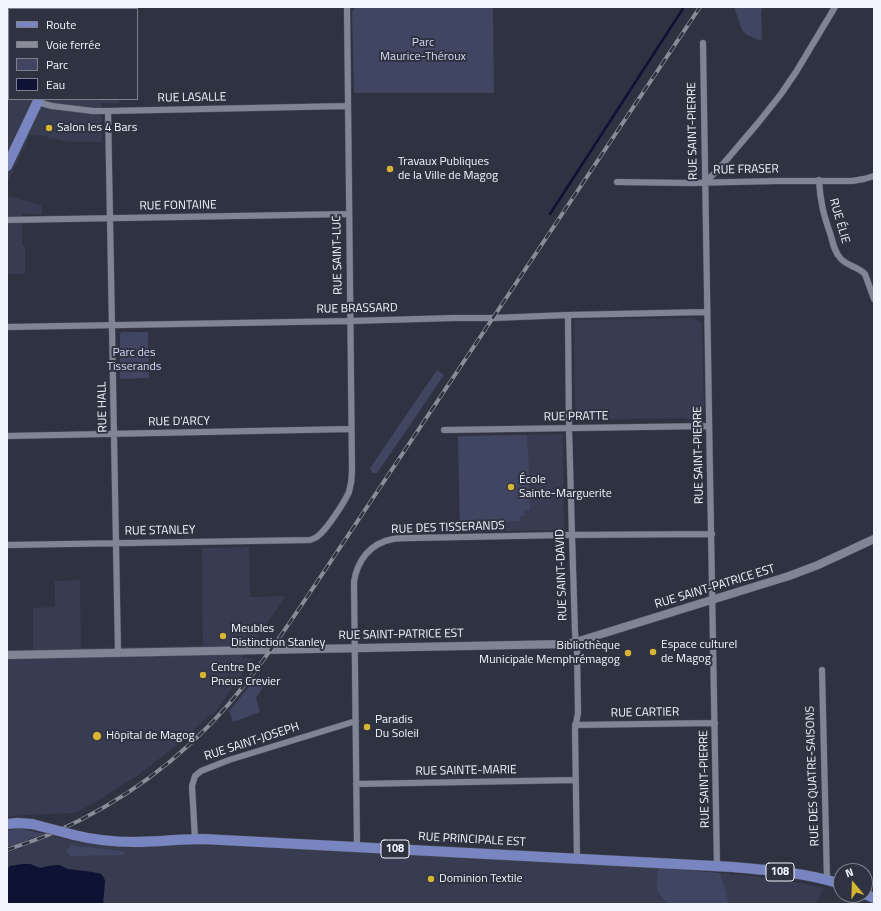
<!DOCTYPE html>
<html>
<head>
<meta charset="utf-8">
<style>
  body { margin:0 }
  #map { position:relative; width:881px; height:911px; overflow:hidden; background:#2f3241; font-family:"Titillium Web",sans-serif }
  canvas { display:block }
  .frame { position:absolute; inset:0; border:8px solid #f2f5fe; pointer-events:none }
  .legend { position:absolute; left:8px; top:8px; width:130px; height:92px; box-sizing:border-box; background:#2f3241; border:1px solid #7d808d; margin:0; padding:5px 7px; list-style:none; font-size:12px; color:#f2f5fe }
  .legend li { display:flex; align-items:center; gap:8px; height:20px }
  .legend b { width:20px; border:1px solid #7d808d }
  .north { position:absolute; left:833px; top:863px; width:40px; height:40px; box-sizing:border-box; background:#2f3241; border:1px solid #7d808d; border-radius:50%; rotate:341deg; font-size:11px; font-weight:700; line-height:16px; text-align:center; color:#f2f5fe }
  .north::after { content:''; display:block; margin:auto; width:14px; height:18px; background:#d7b434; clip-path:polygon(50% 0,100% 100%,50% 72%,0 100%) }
</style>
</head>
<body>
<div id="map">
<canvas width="881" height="911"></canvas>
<div class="frame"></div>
<ul class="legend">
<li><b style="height:5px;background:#7885c0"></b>Route</li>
<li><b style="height:5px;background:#8a8d99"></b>Voie ferrée</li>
<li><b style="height:11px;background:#404661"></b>Parc</li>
<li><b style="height:11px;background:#0e1235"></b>Eau</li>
</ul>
<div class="north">N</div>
</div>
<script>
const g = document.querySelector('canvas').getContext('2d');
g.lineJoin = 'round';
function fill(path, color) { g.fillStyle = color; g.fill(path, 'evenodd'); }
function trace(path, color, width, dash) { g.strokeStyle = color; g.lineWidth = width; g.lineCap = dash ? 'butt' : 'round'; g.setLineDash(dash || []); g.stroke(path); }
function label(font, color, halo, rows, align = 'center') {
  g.font = font + ' "Titillium Web",sans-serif'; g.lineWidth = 4; g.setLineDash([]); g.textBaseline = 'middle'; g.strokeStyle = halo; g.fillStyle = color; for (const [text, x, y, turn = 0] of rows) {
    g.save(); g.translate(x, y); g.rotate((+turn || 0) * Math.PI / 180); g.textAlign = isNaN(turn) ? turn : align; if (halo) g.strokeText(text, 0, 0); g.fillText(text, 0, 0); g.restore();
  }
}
fill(new Path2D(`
  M21,7h103v2h-104z
  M9,32v67h110v4h-18l1,39h-33l-14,-3 -8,-1v-2l-17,-1 -23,49v-148z
  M7,196l34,9 1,9h-20v32h3v28h-18z
  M694,318l7,5 1,5 2,86 -3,4 -9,2 -9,-2 -105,2 -2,-1 -1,-2 -1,-95 1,-2z
  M563,434l1,96 -104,2 -2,-96z
  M249,547l1,50 36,-1 -44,62h11l-40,57 -6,1v1l-26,25 -43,33 -31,20 -31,18 -53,2 -16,2v-167l26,-1v-41l22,-1v-26l25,-1 1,68 122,-2 -1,-98z
  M52,836l30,7 43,5 68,-3 33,1 432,22 96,8 47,7 23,5 -8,16h-713l2,-23 -4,-7 -3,-1 -30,-4 -9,-4 -10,1 -9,2 -10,-4 -20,2 -3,3v-16z`), '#373c50');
fill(new Path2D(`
  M355,7h138l1,86h-140l-2,-81z
  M734,7h28l-1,7 1,25 -2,2 -13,-6 -5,-5z
  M121,332h27l1,46 -29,1v-44z
  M437,370l7,5 -67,98h-5l-2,-5z
  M527,435v12h1l2,63 -6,1v5h-4v5l-23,1v7l-37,1 -2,-94z
  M264,678l4,1 -12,19 4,14 -27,10 -4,-11 24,-29z
  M15,829h8l21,5 -37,13v-16z
  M71,845h1l8,2h11l34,5v1l-4,2 -51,1 -3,-4v-2z
  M658,868l62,5 9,31h-59c-16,-11 -14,-19 -12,-36z`), '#404661');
fill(new Path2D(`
  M22,864h8l10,4 9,-2 10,-1 9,4 24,3 9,2 3,4 1,3 -2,23h-96v-35l3,-3z`), '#0e1235');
trace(new Path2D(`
  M550,214l134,-207`), '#0e1235', 2.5);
const minor = new Path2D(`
  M703,43c3,274 10,549 14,823
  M37,102l15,4 41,5h15l240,-5
  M108,111l10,542
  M819,180c1,22 5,36 12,56 2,8 4,17 10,23 7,7 17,8 24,15l9,25
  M617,182l73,1 87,-2h75l12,-2 10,-3
  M705,182l13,-12 40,-47 23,-29 15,-22 39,-65
  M7,220l342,-6
  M568,315l1,113 3,107 3,97 2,19 1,62 -3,16 2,129
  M7,327l343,-6 104,-3h39l75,-3 139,-3
  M444,430l265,-4
  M7,436l344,-7
  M7,545l303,-5c3,-1 6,-2 8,-4 9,-7 26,-33 31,-44 2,-7 3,-14 3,-22l-5,-463
  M822,670l5,210
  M575,725l140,-2
  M356,784l220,-4
  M195,839l-3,-53 3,-10 6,-5 28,-11 127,-39
  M357,846l-3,-264c3,-21 16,-39 39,-43 7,-1 14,-1 21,-1l150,-3 148,-1`);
const tertiary = new Path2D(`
  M7,655l560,-11 12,-3 210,-65 29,-11 56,-26`);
const primary = new Path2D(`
  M82,9l1,-2
  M7,166l32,-67
  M7,824l11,-1 14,1
  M74,835c20,5 40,7 61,7 22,0 45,-3 68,-3l530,28c36,3 74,6 108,17
  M865,894l9,4`);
trace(minor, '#4c4f5b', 7);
trace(tertiary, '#4c4f5b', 9);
trace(primary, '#4c4f5b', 11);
trace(minor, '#808596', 6);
trace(tertiary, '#808596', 8);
trace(primary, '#7885c0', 10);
const rail = new Path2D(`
  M7,850c16,-6 33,-11 48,-18 66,-29 126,-73 173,-127 33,-39 61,-81 89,-123l383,-575`);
trace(rail, '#8a8d99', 4);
trace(rail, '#2f3241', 2.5, [8]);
const primaryBridge = new Path2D(`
  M32,824l42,11`);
trace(primaryBridge, '#4c4f5b', 11, []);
trace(primaryBridge, '#7885c0', 10);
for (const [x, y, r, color] of [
  [49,128,4,"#d7b434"],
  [390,169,4,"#d7b434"],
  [511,487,4,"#d7b434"],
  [223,636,4,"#d7b434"],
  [653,652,4,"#d7b434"],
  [628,653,4,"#d7b434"],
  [203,675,4,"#d7b434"],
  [367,727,4,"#d7b434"],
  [97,736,5,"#d7b434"],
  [431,879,4,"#d7b434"]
]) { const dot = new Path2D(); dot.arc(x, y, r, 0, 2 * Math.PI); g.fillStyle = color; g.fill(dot); trace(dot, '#2f3241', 1.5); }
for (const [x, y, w] of [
  [395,849,28],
  [780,872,28]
]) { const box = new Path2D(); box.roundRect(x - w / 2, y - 9, w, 18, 3); g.fillStyle = '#2f3241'; g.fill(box); trace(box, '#f2f5fe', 1); }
label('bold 11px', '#f2f5fe', null, [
  ["108",395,849],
  ["108",780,872]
]);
label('12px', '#d2daf6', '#2f3241', [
  ["Parc",423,43],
  ["Maurice-Théroux",423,57],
  ["Parc des",134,353],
  ["Tisserands",134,367]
]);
label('12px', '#f2f5fe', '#2f3241', [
  ["RUE LASALLE",192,98,-1],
  ["RUE SAINT-PIERRE",693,131,-91],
  ["RUE FRASER",746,170,-1],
  ["RUE FONTAINE",178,206,-1],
  ["RUE ÉLIE",839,221,74],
  ["RUE SAINT-LUC",338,255,-91],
  ["RUE BRASSARD",357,309,-1],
  ["RUE HALL",103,407,-91],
  ["RUE PRATTE",576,417,-1],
  ["RUE D'ARCY",179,422,-1],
  ["RUE SAINT-PIERRE",699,455,-91],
  ["RUE DES TISSERANDS",448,528,-2],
  ["RUE STANLEY",160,531,-1],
  ["RUE SAINT-DAVID",562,575,-92],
  ["RUE SAINT-PATRICE EST",715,587,-17],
  ["RUE SAINT-PATRICE EST",401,635,-1],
  ["RUE CARTIER",645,713,-1],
  ["RUE SAINT-JOSEPH",252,742,-18],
  ["RUE SAINTE-MARIE",466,771,-1],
  ["RUE DES QUATRE-SAISONS",813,776,-92],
  ["RUE SAINT-PIERRE",705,779,-91],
  ["RUE PRINCIPALE EST",472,840,3]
]);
label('12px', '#f2f5fe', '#2f3241', [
  ["Salon les 4 Bars",57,128],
  ["Travaux Publiques",398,162],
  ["de la Ville de Magog",398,176],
  ["École",519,480],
  ["Sainte-Marguerite",519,494],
  ["Meubles",231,629],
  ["Distinction Stanley",231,643],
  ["Espace culturel",661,645],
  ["de Magog",661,659],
  ["Bibliothèque",620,646,"right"],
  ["Municipale Memphrémagog",620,660,"right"],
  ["Centre De",211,668],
  ["Pneus Crevier",211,682],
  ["Paradis",375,720],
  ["Du Soleil",375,734],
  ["Hôpital de Magog",106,736],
  ["Dominion Textile",439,879]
], 'left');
</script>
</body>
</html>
